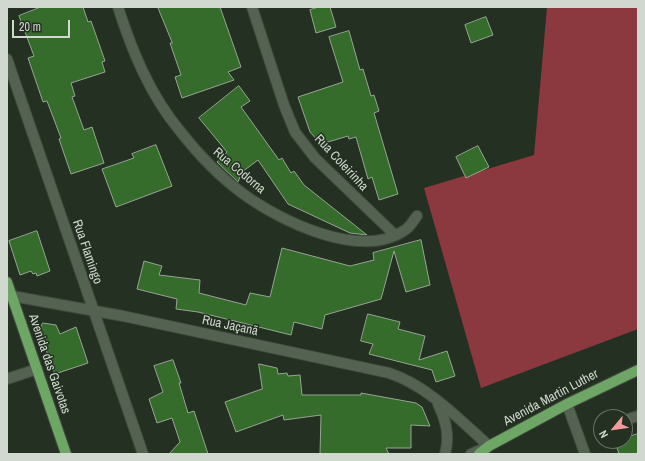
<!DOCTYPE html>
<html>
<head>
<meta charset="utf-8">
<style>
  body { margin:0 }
  #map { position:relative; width:645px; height:461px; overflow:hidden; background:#243022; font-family:"Archivo Narrow",sans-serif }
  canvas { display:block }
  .frame { position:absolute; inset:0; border:8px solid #d0d8cf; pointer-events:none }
  .north { position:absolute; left:593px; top:409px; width:40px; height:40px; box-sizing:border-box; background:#243022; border:1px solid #697367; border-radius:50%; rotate:241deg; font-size:11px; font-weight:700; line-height:16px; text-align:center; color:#d0d8cf }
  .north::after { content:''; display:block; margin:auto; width:14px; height:18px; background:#f59b9d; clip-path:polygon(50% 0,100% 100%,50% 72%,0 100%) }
  .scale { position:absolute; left:12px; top:20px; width:58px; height:18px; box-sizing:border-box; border:2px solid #d0d8cf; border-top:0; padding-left:5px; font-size:12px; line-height:14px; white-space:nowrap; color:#d0d8cf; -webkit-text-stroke:3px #243022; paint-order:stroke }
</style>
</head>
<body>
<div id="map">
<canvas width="645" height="461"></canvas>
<div class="frame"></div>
<div class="north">N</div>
<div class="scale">20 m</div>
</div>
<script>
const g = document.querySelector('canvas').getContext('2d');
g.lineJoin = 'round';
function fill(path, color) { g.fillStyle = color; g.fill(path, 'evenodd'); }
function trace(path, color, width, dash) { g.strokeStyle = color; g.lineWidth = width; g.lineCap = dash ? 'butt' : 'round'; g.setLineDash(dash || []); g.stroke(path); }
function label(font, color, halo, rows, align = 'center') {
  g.font = font + ' "Archivo Narrow",sans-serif'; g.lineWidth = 3; g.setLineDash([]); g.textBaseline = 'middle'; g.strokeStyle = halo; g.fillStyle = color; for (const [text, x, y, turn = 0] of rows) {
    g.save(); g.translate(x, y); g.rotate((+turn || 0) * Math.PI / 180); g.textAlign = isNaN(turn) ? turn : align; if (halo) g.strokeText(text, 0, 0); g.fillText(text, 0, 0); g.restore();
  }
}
fill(new Path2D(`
  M547,7h91v322l-157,59 -57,-200 110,-33z`), '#8b393f');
const building = new Path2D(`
  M41,7h42l5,15 3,-1 14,40 -3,1 3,10 -34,11 4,13 -3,1 12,33 8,-3 12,36 -33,11 -12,-35 2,-1 -14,-37 -4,1 -15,-44 6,-2 -15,-40z
  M158,7h62l21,60 -13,5 6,8 -52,18 -7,-21 6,-2 -11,-32h2z
  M319,7h11l6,20 -20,6 -6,-23z
  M486,17l7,18 -22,8 -6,-18z
  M349,31l11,39 3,-1 8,27 3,-1 5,16 -5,2 24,81 -19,6 -7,-23 -4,2 -12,-42 -7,2 -1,-3 -27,8 -11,-12 -12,-35 45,-15 -14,-45z
  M239,86l11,15 -9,6 38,53 3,-2 9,15 3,-2 10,14 63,50 -17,-2 -62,-29 -30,-44 -16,12 -4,10 -21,-20 10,-10 -28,-34z
  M156,145l16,41 -56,21 -14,-38 32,-11 -2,-4z
  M478,146l11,21 -23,11 -10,-21z
  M37,231l13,40 -13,5 -1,-3 -3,1 -2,-3 -11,4 -11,-34z
  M421,240l9,45 -24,7 -12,-41 -13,48 -56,16 -3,14 -28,-7 -3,13 -93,-23 -22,-3 1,-10 -40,-10 7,-28 18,5 -3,9 41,5 -1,13 47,12 4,-12 20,4 12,-49 68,18 24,-6 -1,-7z
  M368,314l32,8 -2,7 27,7 -6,24 28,-9 8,25 -19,6 -4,-12 -63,-16 4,-10 -12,-3z
  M43,323l13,2 4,9 16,-7 12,36 -33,11 -16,-43z
  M173,360l8,23h-2l9,30 6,-2 14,43h-39l11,-12 -8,-24 -15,5 -8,-24 14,-7 -9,-26z
  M259,364l18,4 1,6 9,-1 1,3 12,-1 2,20h59v-2l55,10 6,4 8,19 -19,-1v23h-25l3,6h-69l1,-39 -37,5 -1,-5 -47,17 -11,-30 37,-13z
  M638,434v20h-19l-4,-13h10v-3z`);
fill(building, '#356c2c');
trace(building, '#96a593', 1);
const minor = new Path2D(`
  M118,7c14,44 32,88 62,124 18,23 39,45 62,62 38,28 119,68 163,37 5,-3 8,-9 12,-14
  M252,7l32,98 11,27 20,26 80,77
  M7,59l136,395
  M12,296l111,20 266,57c39,13 70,46 100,73l-18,8
  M7,379l30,-10
  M438,404c8,17 12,32 7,50
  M567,404l18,50
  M625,420l13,-4`);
const major = new Path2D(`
  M7,282l59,172
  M479,454l10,-8 78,-42 71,-34`);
trace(minor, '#404a3e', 12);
trace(major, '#404a3e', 12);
trace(minor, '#546251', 10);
trace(major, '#6ea765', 10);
label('13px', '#d0d8cf', '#243022', [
  ["Rua Coleirinha",341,163,47],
  ["Rua Codorna",239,171,40],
  ["Rua Flamingo",87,252,71],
  ["Rua Jaçanã",230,326,12],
  ["Avenida das Gaivotas",49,364,71],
  ["Avenida Martin Luther",551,398,-28]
]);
</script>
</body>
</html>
